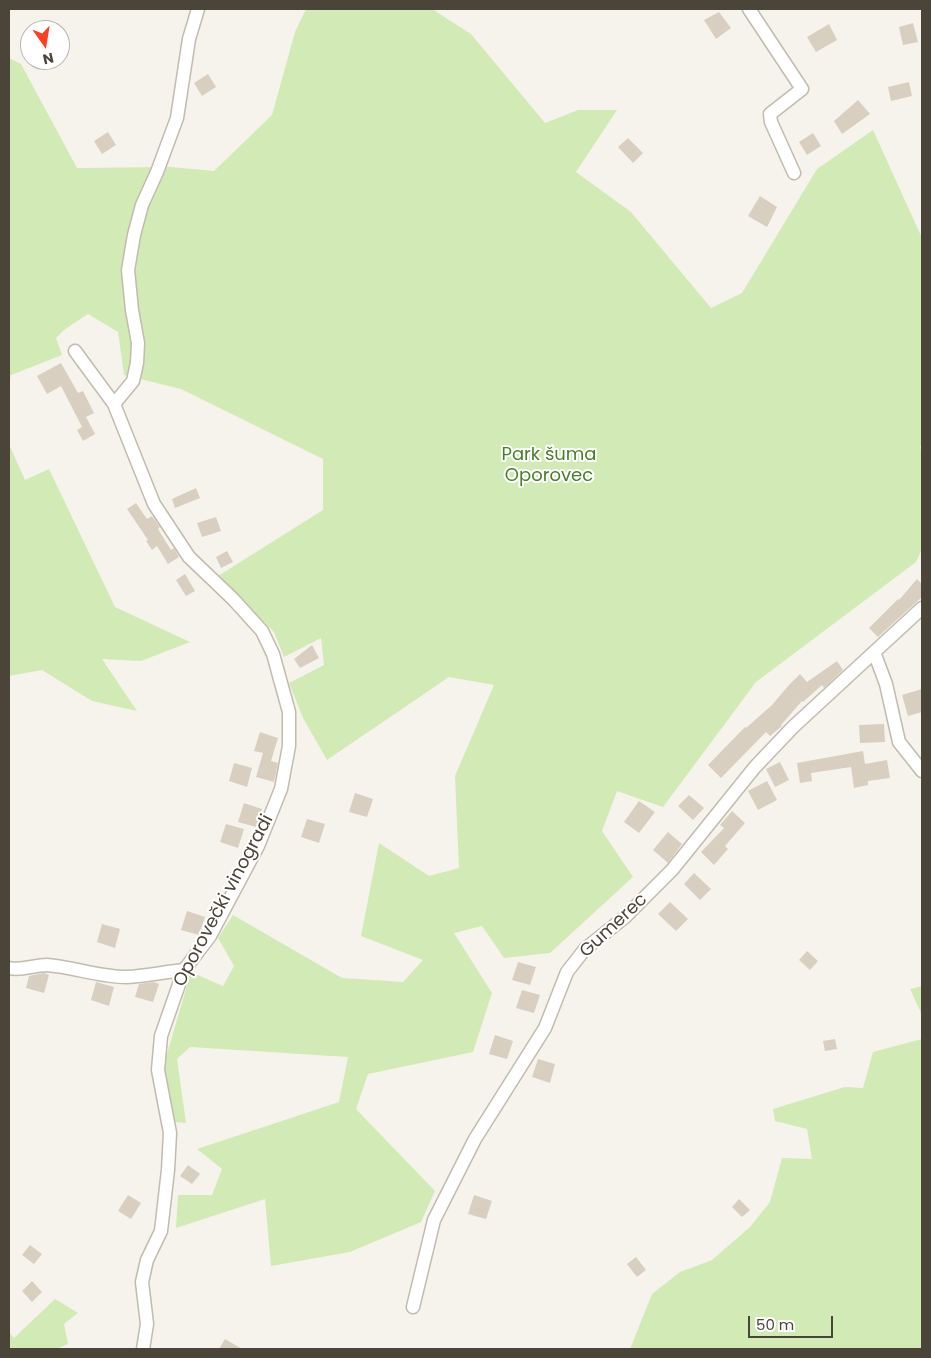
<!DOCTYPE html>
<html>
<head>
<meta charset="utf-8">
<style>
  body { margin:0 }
  #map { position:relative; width:931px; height:1358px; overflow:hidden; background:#f6f3ec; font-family:Poppins,sans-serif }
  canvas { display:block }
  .frame { position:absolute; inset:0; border:10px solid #4b4439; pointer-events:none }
  .north { position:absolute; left:20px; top:20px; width:50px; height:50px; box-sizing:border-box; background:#fff; border:1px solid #b7b4b0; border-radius:50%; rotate:167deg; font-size:14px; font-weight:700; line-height:20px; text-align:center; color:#4b4439 }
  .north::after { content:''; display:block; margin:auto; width:18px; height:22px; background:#fc3f1d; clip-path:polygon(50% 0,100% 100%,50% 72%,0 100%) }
  .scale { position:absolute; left:748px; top:1316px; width:85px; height:22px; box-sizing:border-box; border:2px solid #4b4439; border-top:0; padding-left:6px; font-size:15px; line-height:18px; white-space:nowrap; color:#4b4439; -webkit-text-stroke:4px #fff; paint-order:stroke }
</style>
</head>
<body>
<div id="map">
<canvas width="931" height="1358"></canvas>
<div class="frame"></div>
<div class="north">N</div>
<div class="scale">50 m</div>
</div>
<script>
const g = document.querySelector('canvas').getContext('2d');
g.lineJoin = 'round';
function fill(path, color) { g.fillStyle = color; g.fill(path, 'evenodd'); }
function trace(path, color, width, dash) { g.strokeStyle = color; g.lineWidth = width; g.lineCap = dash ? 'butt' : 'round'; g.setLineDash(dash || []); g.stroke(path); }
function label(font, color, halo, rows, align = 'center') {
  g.font = font + ' Poppins,sans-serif'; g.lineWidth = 4; g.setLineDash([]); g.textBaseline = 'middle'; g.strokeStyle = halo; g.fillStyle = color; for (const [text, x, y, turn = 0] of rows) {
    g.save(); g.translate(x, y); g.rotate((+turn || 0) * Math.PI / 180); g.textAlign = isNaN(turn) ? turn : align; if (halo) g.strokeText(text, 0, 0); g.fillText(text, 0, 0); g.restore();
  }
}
fill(new Path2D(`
  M306,9h126l39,25 74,89 33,-13h39l-41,62 55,40 80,96 31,-15 75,-124 56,-39 49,108v207l-2,1 2,10v93l-6,13 -160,120 -93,125 -46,-16 -15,40 31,46 -83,76 -46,5 -22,-32 -28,7 38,60 -19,59 -105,22 -12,35 79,82 -14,31 -71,30 -79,14 -6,-67 -89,29 2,-33h34l10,-26 -25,-20 142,-47 9,-45 -158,-10 -13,12 9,64 -11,-1 -11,-58 27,-92 32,14 11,-20 -16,-28 15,-23 109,63 61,4 20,-22 -62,-24 18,-93 50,33 30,-8 -4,-92 39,-91 -45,-8 -122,83 -24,-42 -14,-35 35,-18 -3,-27 -37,19 -10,-25 -56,-56 105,-66v-51l-142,-70 -57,-14 -6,-43 -30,-18 -24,16 -8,8 6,17 -51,20 -2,9v-326l12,6 56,104 94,-1 43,4 58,-56 23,-83z
  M9,444l16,36 24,-11 66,138 75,35 -49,19 -39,-2 35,52 -45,-10 -50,-31 -33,6z
  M922,986v29l-12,-26z
  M922,1039v310h-292l22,-55 28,-22 32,-12 38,-33 20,-25 12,-44 30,1 -5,-30 -32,-8 -2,-12 72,-22 18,1 10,-36z
  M55,1299l23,14 -14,11 4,20 -11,5h-48v-17l5,6z`), '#d2eab5');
fill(new Path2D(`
  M719,12l12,16 -15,11 -12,-19z
  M913,23l5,19 -15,3 -4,-18z
  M829,24l8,16 -21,12 -9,-15z
  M208,74l8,13 -14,9 -8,-13z
  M909,82l3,14 -21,5 -3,-14z
  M858,100l12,14 -28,20 -8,-13z
  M108,132l8,13 -14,9 -8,-13z
  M813,133l8,13 -14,9 -8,-13z
  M628,138l15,15 -10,10 -15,-16z
  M760,196l17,11 -10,20 -19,-11z
  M61,363l17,30 5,-2 11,22 -8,4 9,17 -12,7 -6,-11 5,-3 -21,-41 -14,8 -10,-18z
  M196,488l4,10 -25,10 -3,-9z
  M136,503l11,16 5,-3 8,11 -2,2 13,21 3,-2 5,9 -11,7 -11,-18 -5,4 -6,-9 2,-1 -21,-31z
  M216,517l5,14 -19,6 -5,-14z
  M227,551l6,11 -12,6 -5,-11z
  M185,574l10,17 -9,5 -10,-16z
  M917,579l5,5v13l-44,40 -9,-9 29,-29 1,1z
  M312,645l7,13 -19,10 -6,-9z
  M837,661l6,9 -19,18 -2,-3 -19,17 -1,-1 -21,24 1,1 -12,10 -4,-4 -45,46 -13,-13 37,-38 1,1 26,-23 16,-19 12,-12 7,8z
  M922,689v23l-14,4 -6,-21z
  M884,724l1,18 -25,1 -1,-18z
  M260,732l18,6 -7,23 7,2 -4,19 -18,-5 7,-24 -9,-2z
  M863,751l2,13 22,-4 3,18 -22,3v4l-14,3 -3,-21 -40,6 1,8 -12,2 -3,-20z
  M780,762l9,18 -14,7 -9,-18z
  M234,763l18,5 -5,19 -18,-6z
  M767,781l10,19 -19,10 -10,-19z
  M355,793l18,6 -6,18 -18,-5z
  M689,795l15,13 -11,12 -15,-14z
  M639,801l16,11 -16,21 -15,-11z
  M244,803l18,6 -6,18 -18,-5z
  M732,811l13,12 -20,23 3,3 -14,16 -13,-13 23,-24 -4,-3z
  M307,819l18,5 -6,19 -18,-6z
  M226,824l18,5 -6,19 -18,-6z
  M668,832l14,12 -14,19 -15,-13z
  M694,873l17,16 -11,11 -16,-16z
  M670,902l18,17 -12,12 -18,-17z
  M187,911l18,6 -6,18 -18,-5z
  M102,924l18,5 -5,19 -18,-6z
  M807,951l11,10 -8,9 -11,-10z
  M518,962l18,5 -6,18 -18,-5z
  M44,973l5,2 -5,18 -18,-5 3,-12z
  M96,982l18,5 -5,19 -18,-6z
  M154,982l5,2 -6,18 -18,-5 4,-13z
  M522,990l18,5 -6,18 -18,-5z
  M495,1035l18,6 -6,18 -18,-5z
  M835,1039l2,10 -12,2 -2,-10z
  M538,1059l17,5 -5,19 -18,-6z
  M188,1165l12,9 -8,10 -12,-8z
  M128,1195l13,8 -10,16 -13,-8z
  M474,1195l18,6 -6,18 -18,-5z
  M739,1199l11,11 -8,7 -10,-10z
  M30,1245l12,9 -8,10 -12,-9z
  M636,1257l10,13 -9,7 -10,-13z
  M32,1281l10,11 -10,10 -10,-11z
  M225,1339l17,10h-23z`), '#d8cfc1');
const minor = new Path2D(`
  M749,9l53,80 -32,25 1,8 23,51
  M75,351l39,53
  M874,652l12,32 13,58 23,29
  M9,968c13,3 25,-3 38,-3 27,2 52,12 80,12 18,-1 38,-5 57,-7
  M413,1307l21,-87 41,-81 70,-111 22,-56 18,-23 40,-32 47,-47 83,-103 38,-40 129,-119
  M143,1349l4,-25 -5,-42 5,-22 14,-29 7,-61 2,-37 -12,-63 3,-34 23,-66 26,-34 48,-90 23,-57 8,-43v-34l-16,-58 -11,-23 -29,-32 -44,-42 -35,-53 -40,-100 19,-23 4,-18 1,-20 -6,-33 -4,-40 6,-35 8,-30 15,-33 20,-54 12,-79 9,-30`);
trace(minor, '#c2bbae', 15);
trace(minor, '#fff', 12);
label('18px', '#4a7f2a', '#fff', [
  ["Park šuma",549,455],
  ["Oporovec",549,476]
]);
label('18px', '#4b4439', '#fff', [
  ["Oporovečki vinogradi",224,901,-62],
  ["Gumerec",614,926,-43]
]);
</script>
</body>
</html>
